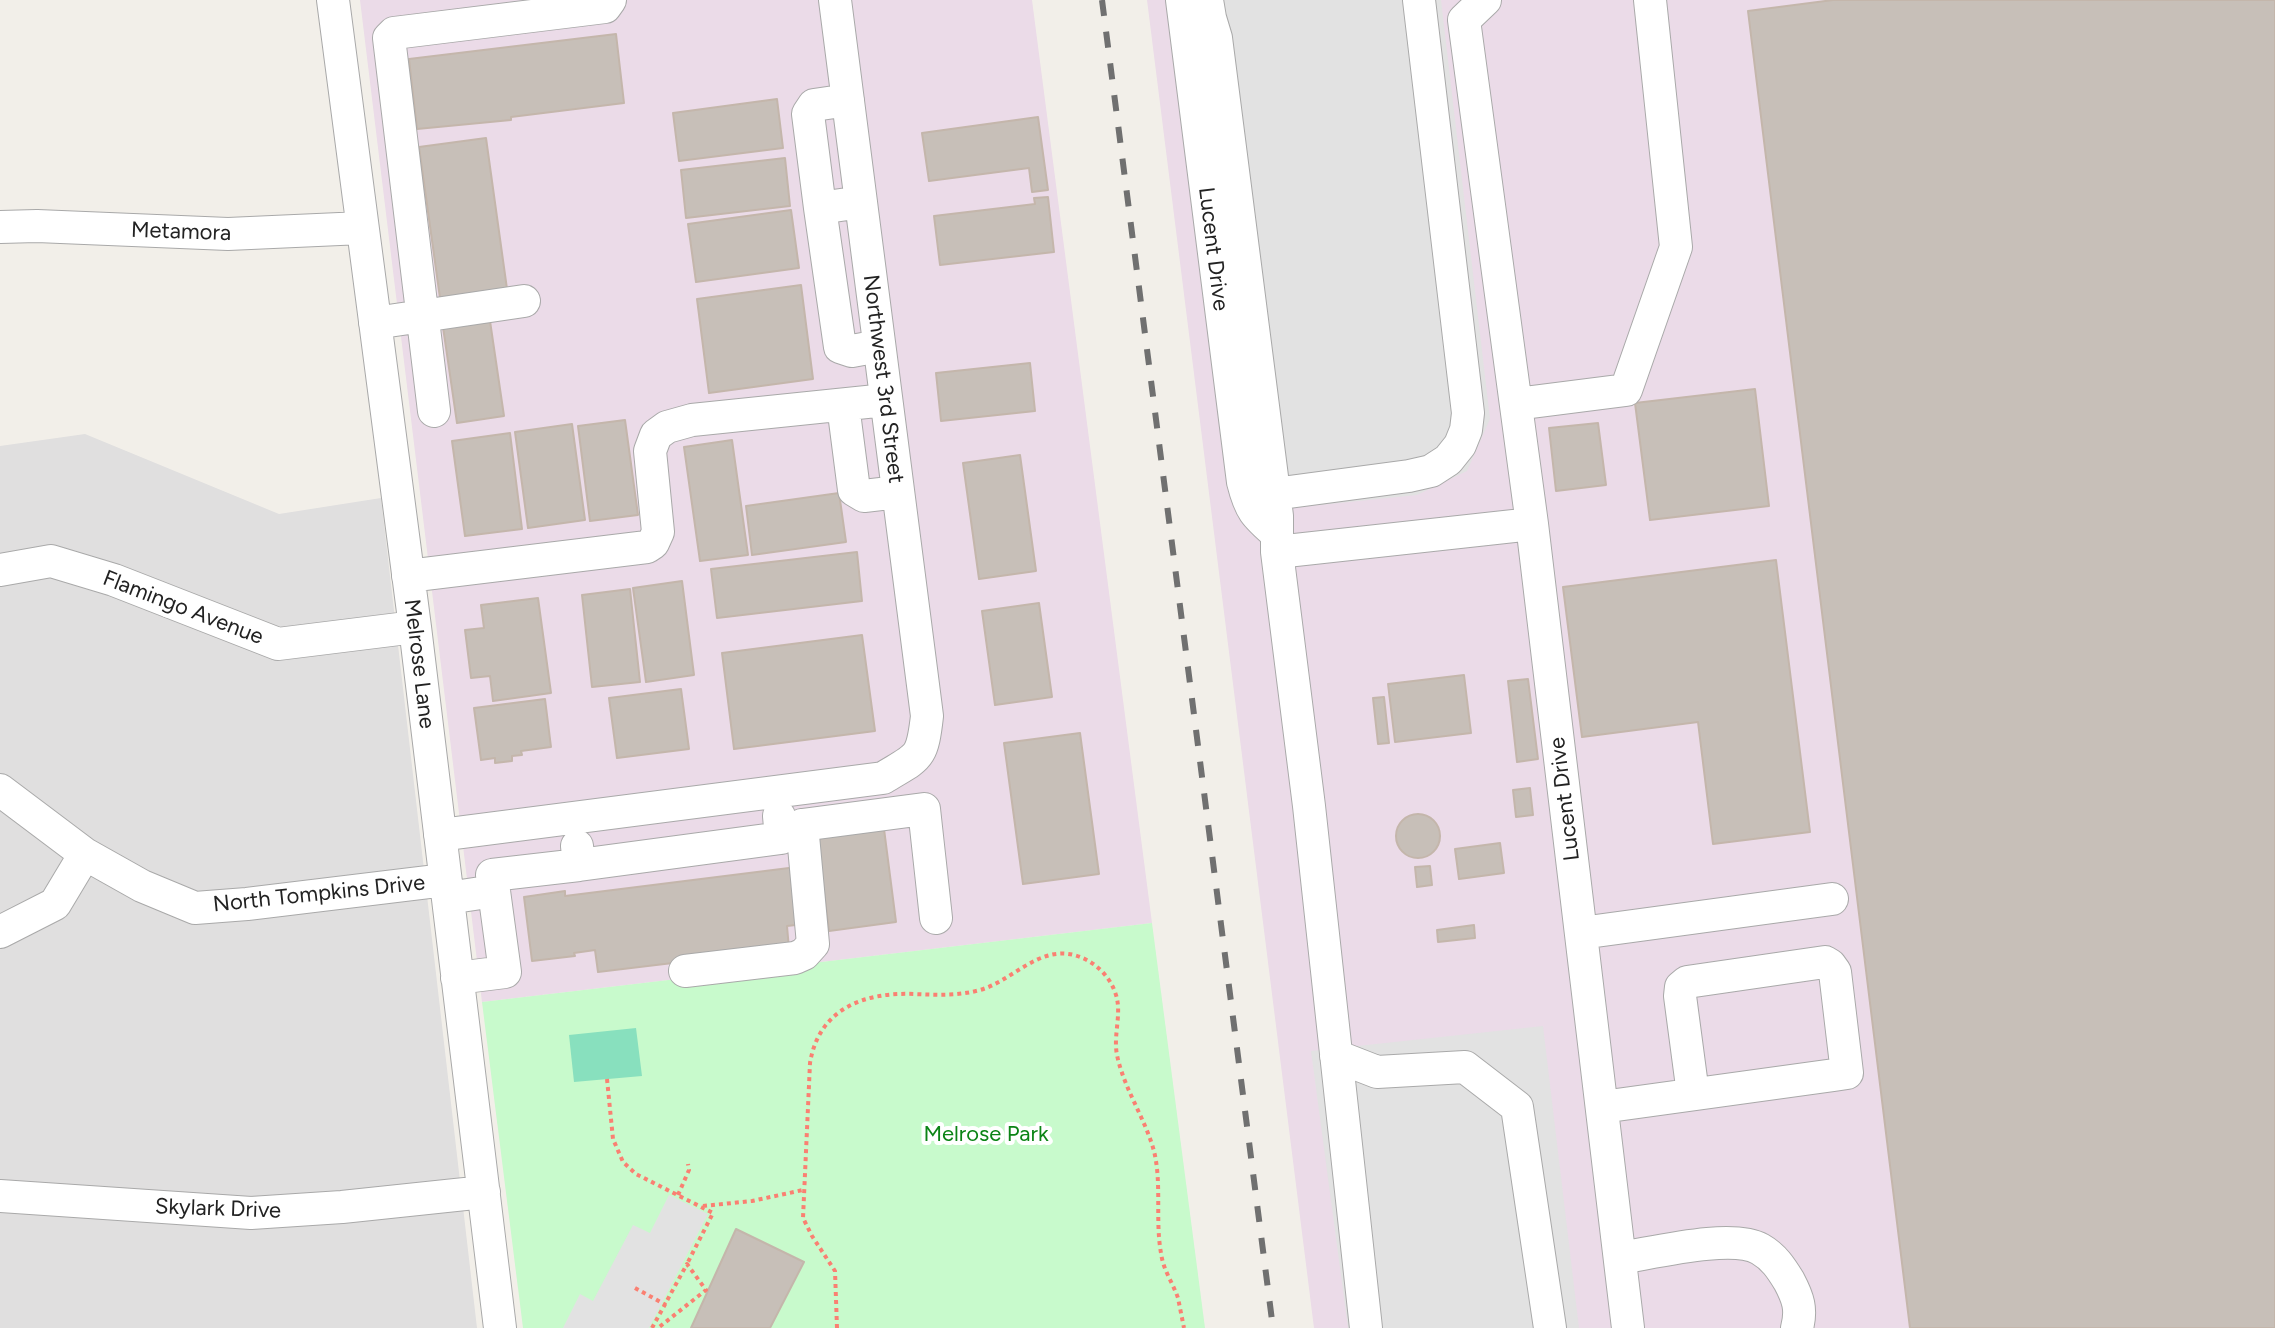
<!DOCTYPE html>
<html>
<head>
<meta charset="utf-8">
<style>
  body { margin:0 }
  canvas { display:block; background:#f2efe9 }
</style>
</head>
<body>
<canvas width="2275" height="1328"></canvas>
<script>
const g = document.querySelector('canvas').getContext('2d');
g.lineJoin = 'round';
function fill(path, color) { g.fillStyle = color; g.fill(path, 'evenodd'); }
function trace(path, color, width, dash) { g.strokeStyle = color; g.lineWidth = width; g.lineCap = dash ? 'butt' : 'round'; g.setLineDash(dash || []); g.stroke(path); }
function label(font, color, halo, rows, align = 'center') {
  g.font = font + ' Figtree,sans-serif'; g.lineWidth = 8; g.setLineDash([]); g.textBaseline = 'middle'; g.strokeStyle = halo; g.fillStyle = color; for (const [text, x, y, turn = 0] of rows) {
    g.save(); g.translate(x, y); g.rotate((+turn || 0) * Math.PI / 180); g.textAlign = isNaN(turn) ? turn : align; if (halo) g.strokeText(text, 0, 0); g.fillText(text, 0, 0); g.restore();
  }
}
fill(new Path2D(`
  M85,434l194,80 102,-16 96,830h-477v-882z`), '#e0dfdf');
fill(new Path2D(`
  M360,0h672l120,923 -670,79z
  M1147,0h1128v1328h-961z`), '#ebdbe8');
fill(new Path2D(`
  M1152,923l53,405h-682l-41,-326z`), '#c8facc');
fill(new Path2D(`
  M636,1028l6,48 -68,6 -5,-47z`), '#88e0be');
fill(new Path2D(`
  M1200,0h241l49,419 -23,52 -50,24 -97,10 -61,-22z
  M1543,1026l36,302h-231l-37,-277z
  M669,1195l39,19 -59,114h-86l17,-34 13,7 40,-76 17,8z`), '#e2e2e2');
const building = new Path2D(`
  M1833,0h442v1328h-365l-162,-1317z
  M616,34l8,69 -113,14v3l-94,9 -8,-70z
  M777,99l6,49 -104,13 -6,-48z
  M1038,117l10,73 -16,2 -3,-24 -100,13 -7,-48z
  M486,138l21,151 -67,9 -21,-151z
  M785,158l5,48 -104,12 -5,-48z
  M1048,197l6,55 -114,13 -6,-49 101,-12 -1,-6z
  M791,210l8,58 -103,14 -8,-58z
  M801,285l12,94 -104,14 -12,-94z
  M490,321l14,95 -47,7 -14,-96z
  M1030,363l5,48 -94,10 -5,-48z
  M1755,389l14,117 -119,14 -15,-117z
  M625,420l13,95 -48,6 -12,-95z
  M1598,423l8,62 -50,6 -7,-63z
  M572,424l13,96 -57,8 -13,-96z
  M510,433l12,96 -57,7 -13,-95z
  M732,440l16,115 -48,6 -16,-114z
  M1020,455l16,116 -57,8 -16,-116z
  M839,493l7,49 -94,13 -6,-49z
  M857,552l5,49 -145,17 -6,-49z
  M1776,560l34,272 -97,12 -15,-122 -116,15 -19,-150z
  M682,581l12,94 -48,7 -13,-94z
  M630,589l10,93 -48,5 -10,-92z
  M538,598l13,95 -58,8 -3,-25 -19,2 -6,-48 19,-2 -3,-23z
  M1039,603l13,94 -57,8 -13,-94z
  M862,635l13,96 -141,18 -12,-96z
  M1464,675l7,58 -76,9 -7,-58z
  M1528,679l10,80 -21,3 -9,-81z
  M681,689l8,60 -72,9 -8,-60z
  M1384,697l5,46 -11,1 -5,-46z
  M545,699l6,48 -30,4 1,4 -10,1v5l-17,2v-5l-14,2 -7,-52z
  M1080,733l19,141 -76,10 -19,-141z
  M1530,788l3,27 -17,2 -3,-27z
  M1396 836a22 22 0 1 1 44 0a22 22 0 1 1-44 0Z
  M884,829l12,93 -67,9 -12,-94z
  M1500,843l4,30 -45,6 -4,-30z
  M1430,866l2,19 -15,2 -2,-20z
  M797,867l7,57 -17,2 2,23 -191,23 -3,-22 -21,3 1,3 -43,5 -8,-64 41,-6v5z
  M1474,925l1,13 -37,4 -1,-12z
  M736,1229l68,33 -34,66h-79z`);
fill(building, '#c7bfb8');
trace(building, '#c4b6ab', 2);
const minor = new Path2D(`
  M333,0l82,627 85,701
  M1182,0l61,482c7,28 12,33 34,52
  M1207,0l3,18 6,20 61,478v36l32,254 57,522
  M1485,0l-21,20 68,504
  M861,202l-41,6 20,139 12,4 27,-5
  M820,208l-12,-94 6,-9 34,-5
  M0,227l37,-1 191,8 134,-6
  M375,323l149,-22
  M1516,404l110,-14 50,-143 -26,-247
  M843,405l11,85 10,6 34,-4
  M434,411l-45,-373 5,-5 211,-26 5,-7
  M1274,494l135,-18 22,-5 17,-11 12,-15 6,-15 2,-17 -49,-413
  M1277,552l255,-28 96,804
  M0,570l51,-9 63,19 164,64 137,-17
  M408,576l239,-29 6,-4 5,-11 -8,-81 6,-16 11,-8 25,-7 194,-20
  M0,790l85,64 57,32 53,22 52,-4 198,-24
  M440,835l443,-57c36,-22 39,-18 44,-62l-92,-716
  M781,838l21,-13 122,-16 12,109
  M579,865l202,-27 -2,-22
  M448,898l46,-7 -2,-16 87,-10 -2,-19
  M0,932l55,-28 30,-50
  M1581,933l251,-34
  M685,971l110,-13 9,-4 9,-10 -11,-119
  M457,978l48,-6 -11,-81
  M1336,1056l41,16 88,-5 52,40 33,221
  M1602,1107l232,-32 13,-2 -12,-101 -5,-7 -5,-3 -138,20 -6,5 -1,9 13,98
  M0,1196l251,17 91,-6 142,-15
  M1620,1258c33,-5 112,-25 140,-9 14,8 21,19 29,32 9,17 13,28 8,47`);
trace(minor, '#a9a9a9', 34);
trace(new Path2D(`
  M607,1079l6,60 10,23 13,12 77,39 -26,51
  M678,1195l11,-25 -1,-6
  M703,1206l49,-5 51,-11
  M635,1288l31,17
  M652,1328l35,-64 19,26 -48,38
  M837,1328l-2,-57 -23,-35 -9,-18 7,-155c9,-55 55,-71 104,-69 23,1 44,2 66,-4 32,-9 58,-44 94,-35 19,5 36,20 42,40 6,19 -3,40 1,60 7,34 28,63 37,96 8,33 1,69 7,102 2,17 12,30 17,45 2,10 4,20 6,30`), '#fa8072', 4, [4, 4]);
trace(minor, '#fff', 32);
trace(new Path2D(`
  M1102,0l171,1328`), '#707070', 6, [16, 16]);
label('22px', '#222', '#fff', [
  ["Metamora",181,232,2],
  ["Lucent Drive",1213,249,83],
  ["Northwest 3rd Street",883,379,83],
  ["Flamingo Avenue",183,608,21],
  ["Melrose Lane",419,664,83],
  ["Lucent Drive",1565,799,-97],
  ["North Tompkins Drive",319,894,-6],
  ["Skylark Drive",218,1209,2]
]);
label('22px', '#0c8416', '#fff', [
  ["Melrose Park",986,1135]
]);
</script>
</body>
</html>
